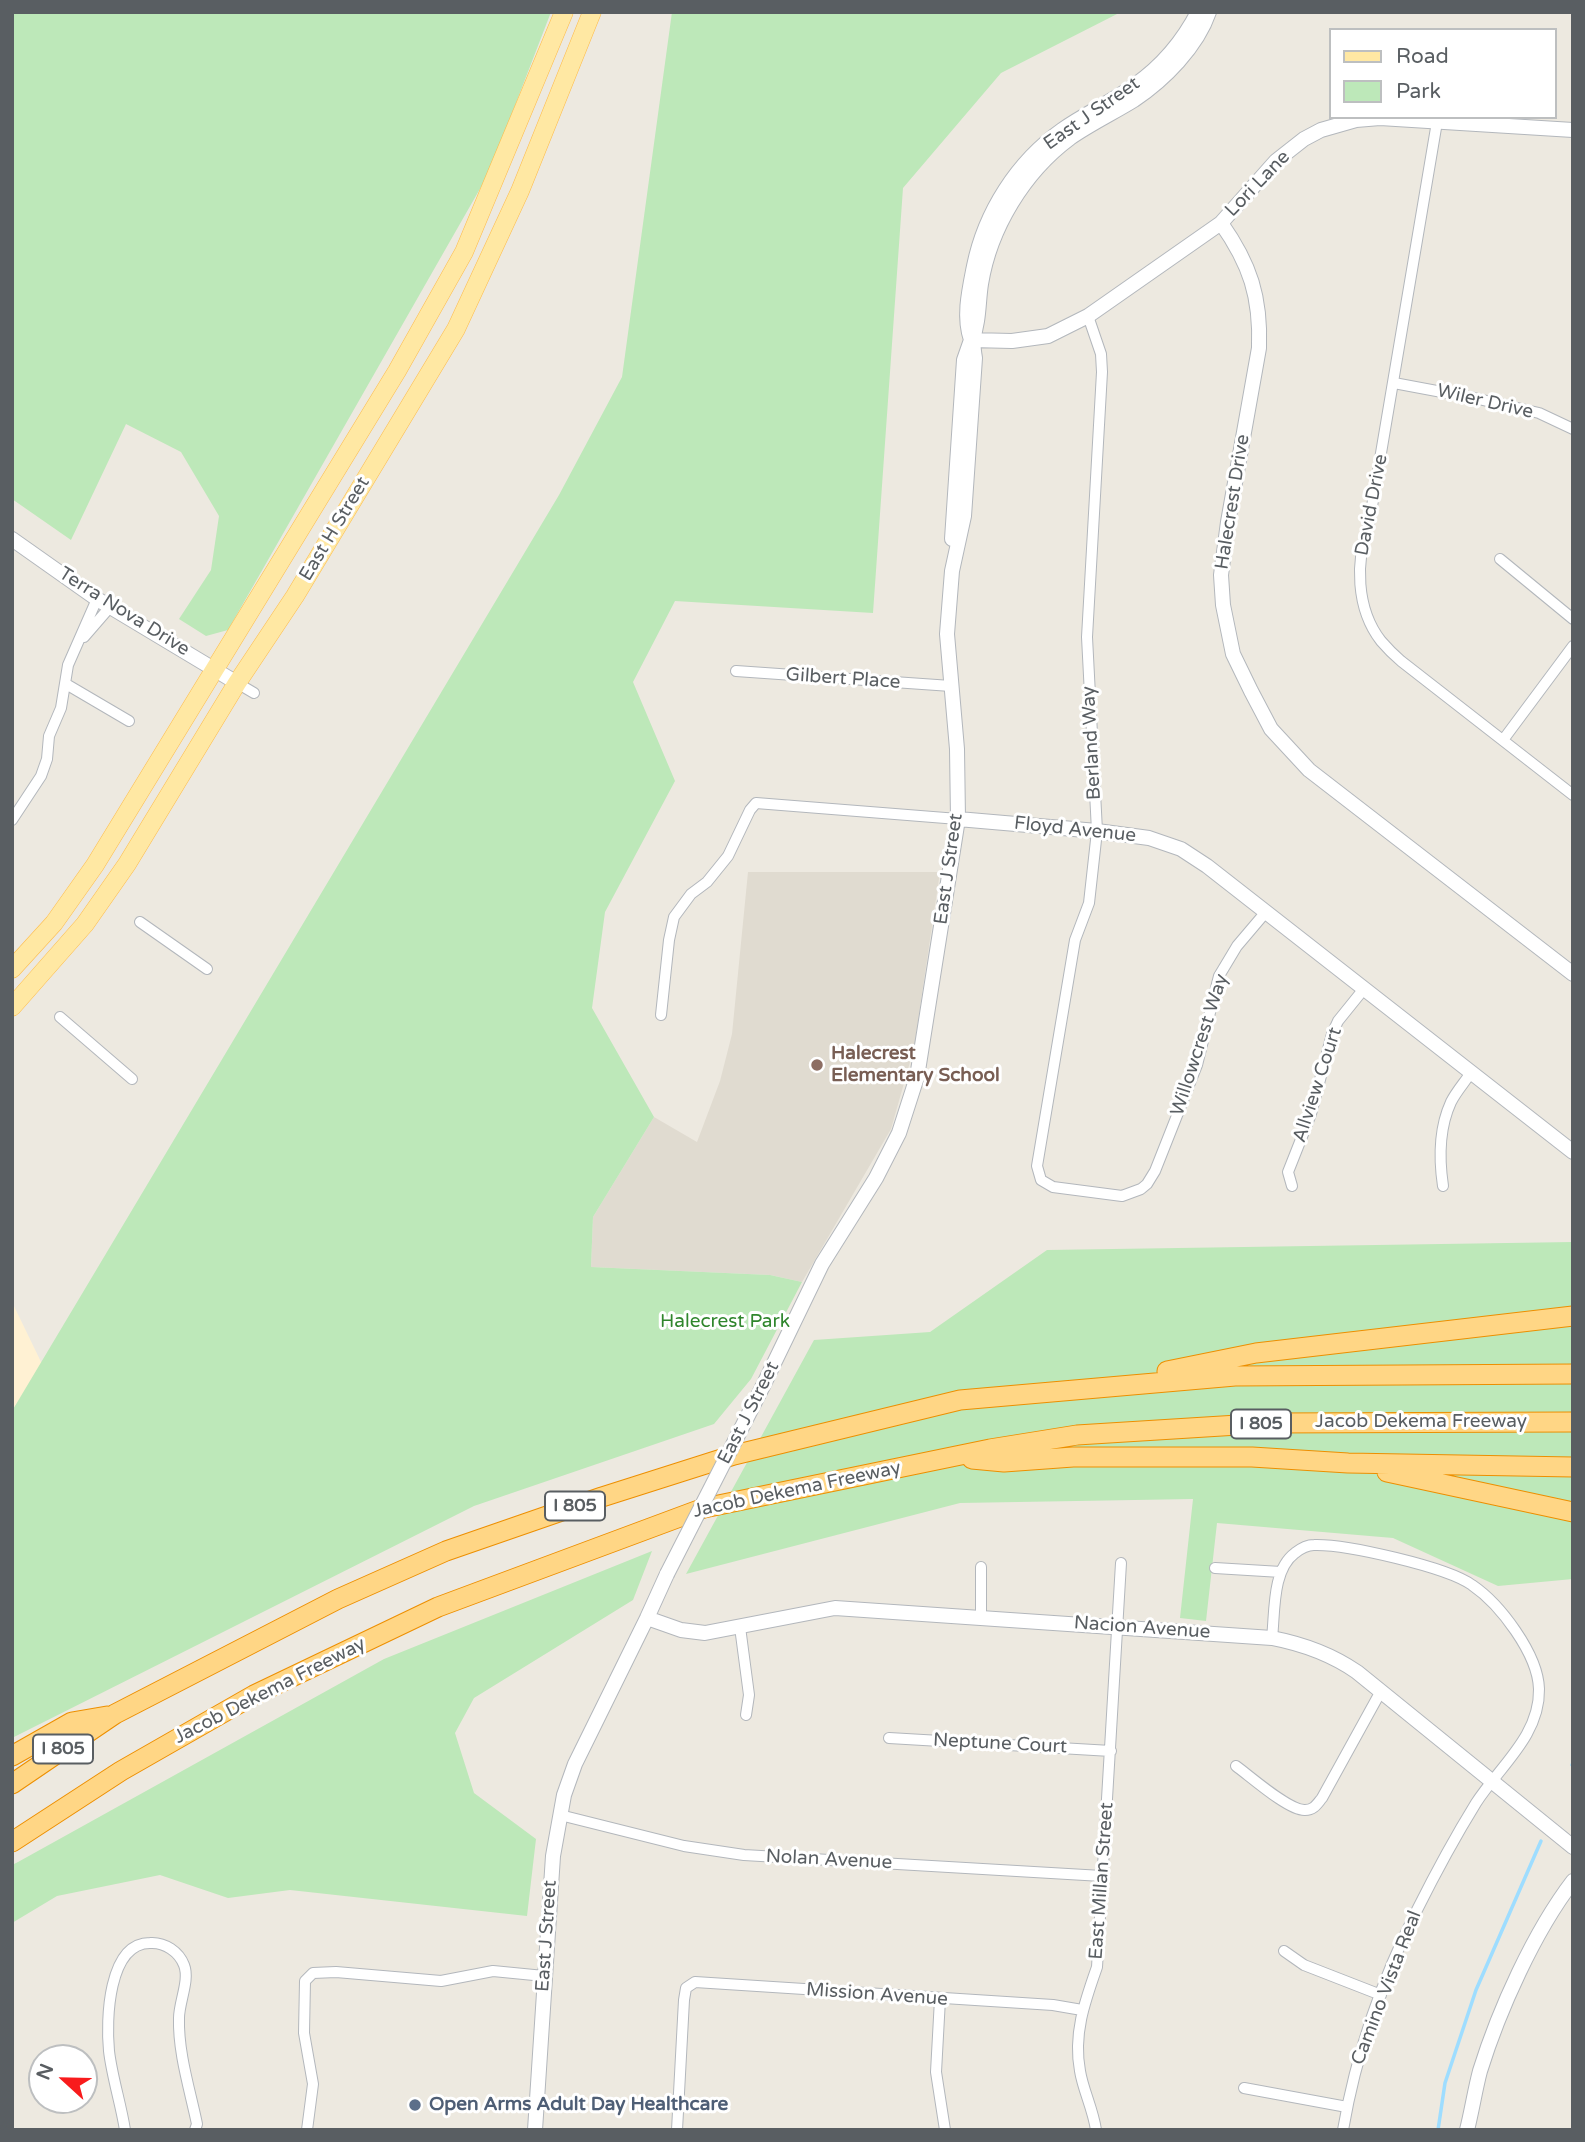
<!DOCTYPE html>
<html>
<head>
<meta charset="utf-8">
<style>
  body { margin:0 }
  #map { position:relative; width:1585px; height:2142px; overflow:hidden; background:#ede9e0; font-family:"Varela Round",sans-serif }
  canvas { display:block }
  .frame { position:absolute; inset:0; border:14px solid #595e62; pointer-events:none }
  .legend { position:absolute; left:1329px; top:28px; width:228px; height:91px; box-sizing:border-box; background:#fff; border:2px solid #bdbfc0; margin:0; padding:9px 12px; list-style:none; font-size:21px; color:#595e62 }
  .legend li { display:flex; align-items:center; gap:14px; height:35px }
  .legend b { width:35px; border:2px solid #bdbfc0 }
  .north { position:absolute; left:28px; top:2044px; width:70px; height:70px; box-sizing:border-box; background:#fff; border:2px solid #bdbfc0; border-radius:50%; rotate:292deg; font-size:19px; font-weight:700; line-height:28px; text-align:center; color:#595e62 }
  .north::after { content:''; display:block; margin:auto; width:24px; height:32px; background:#f81b1c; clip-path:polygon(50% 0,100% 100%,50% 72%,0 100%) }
</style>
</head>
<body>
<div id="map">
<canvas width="1585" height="2142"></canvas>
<div class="frame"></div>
<ul class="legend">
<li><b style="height:9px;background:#ffe8a3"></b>Road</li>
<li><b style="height:19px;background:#bde8b9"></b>Park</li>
</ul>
<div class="north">N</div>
</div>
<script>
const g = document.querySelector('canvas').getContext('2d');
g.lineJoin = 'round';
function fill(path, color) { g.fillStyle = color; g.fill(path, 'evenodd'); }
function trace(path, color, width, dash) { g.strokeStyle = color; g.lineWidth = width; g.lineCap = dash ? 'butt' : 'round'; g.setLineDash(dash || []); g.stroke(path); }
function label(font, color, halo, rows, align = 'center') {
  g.font = font + ' "Varela Round",sans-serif'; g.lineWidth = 6; g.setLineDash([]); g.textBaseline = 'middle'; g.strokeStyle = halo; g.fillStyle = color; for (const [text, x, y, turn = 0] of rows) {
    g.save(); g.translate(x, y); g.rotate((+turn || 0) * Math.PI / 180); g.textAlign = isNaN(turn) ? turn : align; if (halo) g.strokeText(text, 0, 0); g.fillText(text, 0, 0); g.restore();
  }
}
fill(new Path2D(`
  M12,1302l30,62 -30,47z`), '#fff1d3');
fill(new Path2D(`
  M748,872h192l-26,176 -23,81 -89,153 -32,-7 -179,-8 2,-50 61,-100 43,25 23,-61 12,-47z`), '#e0dbd0');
fill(new Path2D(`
  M12,12h539l-62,161 -261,457 -22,6 -27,-17 32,-49 8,-54 -38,-64 -55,-28 -55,116 -59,-41z
  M672,12h449l-120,61 -98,115 -30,425 -198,-12 -42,81 42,99 -70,131 -13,96 62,109 -61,100 -2,50 179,8 32,7 -51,97 -37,45 -240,82 -462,232v-327l547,-916 63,-118z
  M1573,1242v337l-75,7 -105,-48 -176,-15 -11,98 -26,-3 13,-119 -233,4 -274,71 128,-234 116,-8 117,-82z
  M652,1551l-19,49 -159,98 -19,35 19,60 62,46 -9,77 -237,-26 -62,8 -68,-23 -103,21 -45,27v-58l6,-3 366,-203z`), '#bde8b9');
trace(new Path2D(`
  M1572,1765l1,-2
  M1438,2130l7,-47 31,-93 65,-149`), '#9eddff', 3.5);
const minor = new Path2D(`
  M1437,122l-68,402c-14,37 -13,85 12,117 6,7 13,14 20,20l172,134
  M1088,316l13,38 1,18 -15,265 10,194 -8,72 -14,37 -38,226 4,14 12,7 69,9 19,-7 6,-5 8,-13 42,-106 22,-89 18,-30 28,-33
  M1394,383l80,15 65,15 34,16
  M1500,559l73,60
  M84,637l26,-30
  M736,671l215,15
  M237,683l17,10
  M66,684l63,37
  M1503,740l70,-94
  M12,820l29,-44 6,-17 2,-23 12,-28 7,-43 29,-66
  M140,922l67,47
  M661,1015l8,-75 5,-23 17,-23 16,-12 21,-26 22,-46 6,-7 202,16
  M60,1017l72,62
  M1292,1186l-4,-14 23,-58 21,-80 6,-13 25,-31
  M1443,1186c-4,-27 -4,-58 8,-84 5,-10 13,-19 19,-28
  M1215,1568l66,4
  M981,1617v-50
  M740,1627l9,68 -3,20
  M1272,1638c3,-26 0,-68 23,-85 5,-4 13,-8 19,-8 32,-1 133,22 158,40 28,19 66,69 67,104 1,47 -40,78 -63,114 -21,34 -41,71 -59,107 -35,69 -61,144 -74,220
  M889,1738l222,13
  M1236,1766c14,10 53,45 69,44 9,0 12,-6 17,-12l59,-107
  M560,1815l124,31 60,9 358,21
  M1284,1951l20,14 77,30
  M940,1999l-4,73 9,58
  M1244,2088l103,19
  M125,2130c-4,-26 -13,-53 -16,-79 -3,-31 -1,-108 41,-108 15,-1 29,9 34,22 6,15 -5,37 -5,53 -1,35 11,72 18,106l-2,6
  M307,2130l6,-46 -9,-51 1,-52 8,-8 23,-1 105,9 52,-10 51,5
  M677,2130l7,-130 2,-12 9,-6 358,23 29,5
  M1096,2130c-3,-21 -13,-40 -16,-59 -7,-37 5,-70 17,-104l24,-404`);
const tertiary = new Path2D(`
  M1221,223c29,41 40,74 38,125l-31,174 -7,53 2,30 10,49 18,37 20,38 38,41 264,204
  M971,340l41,1 36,-5 40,-20 133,-93 55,-62 28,-22 17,-9 35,-10 24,-2 193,12
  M12,539l85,60 140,84
  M952,539l12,-179 7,-20c-8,-23 -2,-49 3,-74 11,-54 43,-104 88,-136 24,-17 50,-28 73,-45 27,-19 48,-44 63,-73
  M958,819l139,12 52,7 32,11 26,17 366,286
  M764,1384l58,-120 54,-86 23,-45 18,-56 41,-258 -1,-70 -10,-115 5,-63 12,-55 11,-158c-3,-17 -1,-21 2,-37 2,-12 2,-24 4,-37 9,-56 43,-112 89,-146 20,-14 43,-25 64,-38 30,-20 63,-53 75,-88
  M647,1618l34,12 24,3 130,-25 437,30c31,6 59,16 85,34l216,175
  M535,2130l18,-274 11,-61 11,-31 72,-146 20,-44
  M1467,2130c5,-20 8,-40 13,-59 19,-61 54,-139 93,-190`);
const primary = new Path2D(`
  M12,969l42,-46 41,-58 302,-494 67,-119 100,-240
  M12,1007l73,-83 42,-60 110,-181 58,-87 161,-267 64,-138 72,-179`);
const motorway = new Path2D(`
  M1167,1371l89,-18 317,-37
  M972,1459l32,3 69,-5h179l96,6 225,4
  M1387,1472l186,40
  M12,1756l60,-34 35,-6
  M12,1784l103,-70 223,-115 108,-48 156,-54 132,-42 226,-55 275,-24 338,-2
  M12,1842l109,-71 133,-76 184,-88 266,-99 286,-59 87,-14 193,-12 303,-1`);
trace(minor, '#b3b7bc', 12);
trace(tertiary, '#b3b7bc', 16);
trace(primary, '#febb48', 19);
trace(motorway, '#ed8f00', 21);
trace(minor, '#fff', 10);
trace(tertiary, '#fff', 14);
trace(primary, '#ffe8a3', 18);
trace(motorway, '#ffd685', 19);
const tertiaryBridge = new Path2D(`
  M667,1574l97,-190`);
trace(tertiaryBridge, '#b3b7bc', 16, []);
trace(tertiaryBridge, '#fff', 14);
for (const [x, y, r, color] of [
  [817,1065,7,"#8d6e63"],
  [415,2105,7,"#5c6f8a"]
]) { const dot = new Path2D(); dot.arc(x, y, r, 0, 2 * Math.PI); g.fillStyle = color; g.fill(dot); trace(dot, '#fff', 2.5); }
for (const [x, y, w] of [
  [1261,1424,60],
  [575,1506,60],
  [63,1749,60]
]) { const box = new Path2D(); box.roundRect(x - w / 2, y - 14.5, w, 29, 5); g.fillStyle = '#fff'; g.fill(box); trace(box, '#595e62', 2); }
label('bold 18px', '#595e62', null, [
  ["I 805",1261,1424],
  ["I 805",575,1506],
  ["I 805",63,1749]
]);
label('19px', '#595e62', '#fff', [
  ["East J Street",1092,114,-35],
  ["Lori Lane",1258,184,-46],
  ["Wiler Drive",1485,402,13],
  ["Halecrest Drive",1233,502,-81],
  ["David Drive",1372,505,-79],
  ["East H Street",335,529,-59],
  ["Terra Nova Drive",124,612,32],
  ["Gilbert Place",843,679,4],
  ["Berland Way",1092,743,-93],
  ["Floyd Avenue",1075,830,6],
  ["East J Street",949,869,-82],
  ["Willowcrest Way",1200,1045,-72],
  ["Allview Court",1318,1085,-72],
  ["East J Street",749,1413,-63],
  ["Jacob Dekema Freeway",1421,1422],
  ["Jacob Dekema Freeway",797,1490,-12],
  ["Nacion Avenue",1142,1628,4],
  ["Jacob Dekema Freeway",270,1691,-27],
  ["Neptune Court",1000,1744,3],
  ["Nolan Avenue",829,1860,3],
  ["East Millan Street",1102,1881,-86],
  ["East J Street",547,1936,-86],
  ["Camino Vista Real",1387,1988,-69],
  ["Mission Avenue",877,1995,4]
]);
label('bold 19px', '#785e54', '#fff', [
  ["Halecrest",831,1054],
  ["Elementary School",831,1076]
], 'left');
label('19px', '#30862d', '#fff', [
  ["Halecrest Park",725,1322]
]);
label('bold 19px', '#4e5e75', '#fff', [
  ["Open Arms Adult Day Healthcare",429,2105]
], 'left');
</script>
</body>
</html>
